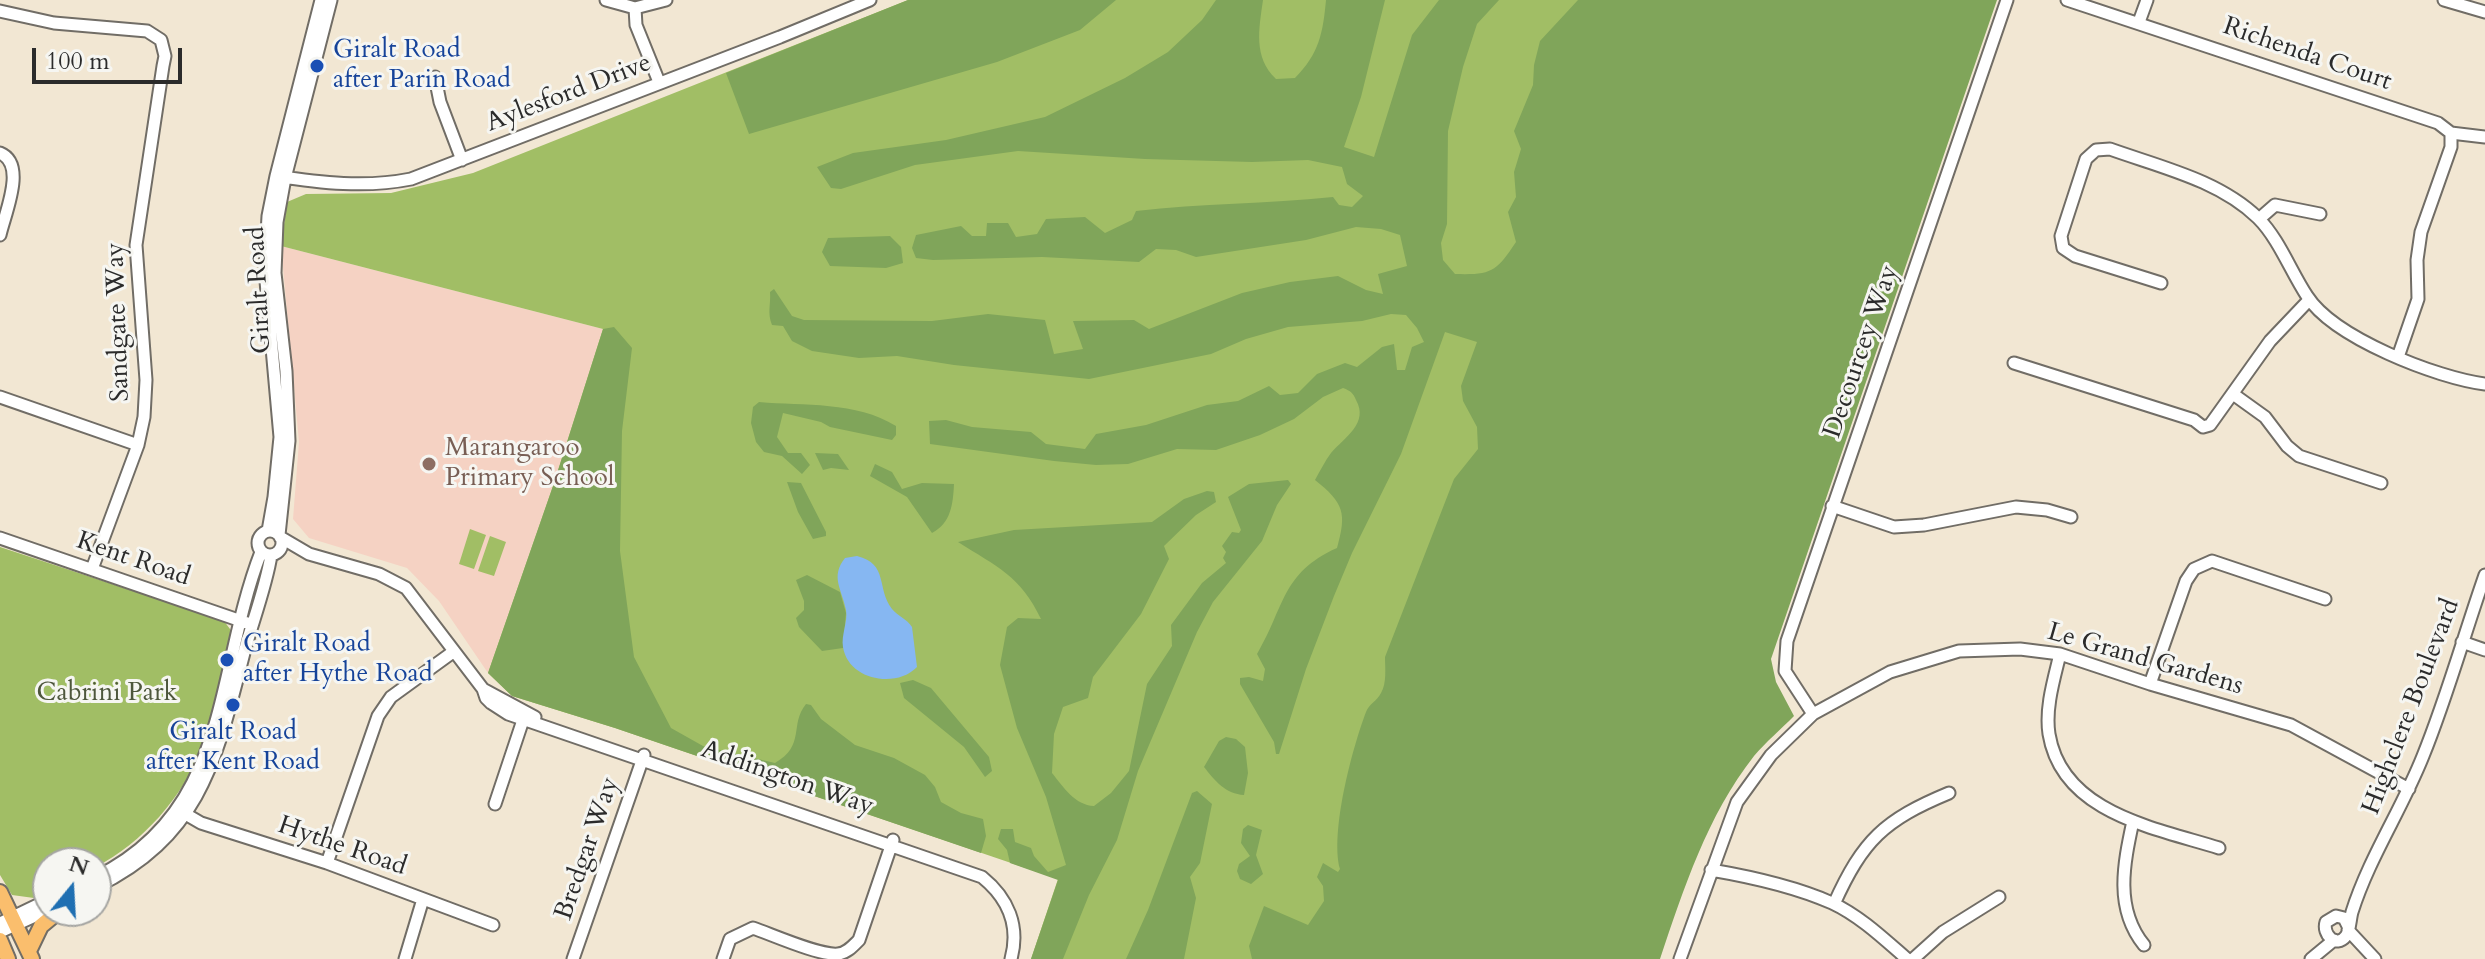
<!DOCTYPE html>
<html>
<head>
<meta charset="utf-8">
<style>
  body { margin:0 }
  #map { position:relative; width:2485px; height:959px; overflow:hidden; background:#f2e7d3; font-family:Cardo,serif }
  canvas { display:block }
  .north { position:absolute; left:32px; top:847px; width:80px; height:80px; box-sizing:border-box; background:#f6f6f2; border:2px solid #a5a5a2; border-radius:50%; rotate:18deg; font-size:22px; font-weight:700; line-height:32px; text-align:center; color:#2b2b2b }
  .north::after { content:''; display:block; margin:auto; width:28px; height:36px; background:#1f6fb2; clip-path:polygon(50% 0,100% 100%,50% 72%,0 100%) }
  .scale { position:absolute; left:32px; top:48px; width:150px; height:36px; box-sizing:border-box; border:4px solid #2b2b2b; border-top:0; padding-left:10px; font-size:24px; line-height:28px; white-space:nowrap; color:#2b2b2b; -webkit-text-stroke:6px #f6f6f2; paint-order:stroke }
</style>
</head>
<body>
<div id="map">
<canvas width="2485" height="959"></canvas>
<div class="north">N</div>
<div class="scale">100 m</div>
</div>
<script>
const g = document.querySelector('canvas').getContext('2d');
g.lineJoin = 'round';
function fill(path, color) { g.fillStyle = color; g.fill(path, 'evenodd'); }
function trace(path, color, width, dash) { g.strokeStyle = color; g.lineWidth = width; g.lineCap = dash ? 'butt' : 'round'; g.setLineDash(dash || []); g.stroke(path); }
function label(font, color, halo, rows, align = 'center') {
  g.font = font + ' Cardo,serif'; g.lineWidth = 6; g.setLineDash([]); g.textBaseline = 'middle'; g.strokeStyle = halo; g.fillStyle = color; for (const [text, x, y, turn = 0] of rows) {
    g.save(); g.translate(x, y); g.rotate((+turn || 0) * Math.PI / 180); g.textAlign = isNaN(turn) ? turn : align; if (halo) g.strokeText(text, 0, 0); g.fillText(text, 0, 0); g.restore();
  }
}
fill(new Path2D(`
  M281,246l322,83 -50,157 -65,187 -49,-72 -32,-33 -98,-30 -16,-19 6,-77z`), '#f5d2c3');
fill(new Path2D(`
  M908,0h791l-367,959h-301l27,-80 -443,-151 -103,-32 -24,-23 65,-187 50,-157 -322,-83 6,-44 19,-8 85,-1 82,-20z
  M470,529l16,6 -12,34 -15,-5z
  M490,536l16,6 -12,34 -16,-5z
  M0,547l224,74 9,12c-10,38 -17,79 -31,115 -20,50 -59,94 -106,119v-4h-48v28l-14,7 -22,-3 -12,-20z`), '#a1be65');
fill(new Path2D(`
  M908,0h208l-36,30 -83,32 -248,72 -23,-61z
  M1216,0h47c-4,29 -10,57 13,79l19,-1c24,-24 28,-45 31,-78h59l-24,97 -17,50 30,10 38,-122 27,-35h60l-22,24 -14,43 -15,64 -1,93 -6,19 2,17 12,14c37,1 41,-2 61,-32l-8,-30 8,-15 -2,-25 7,-23 -7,-18 19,-46 1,-20 6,-24 38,-41h419l-226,659 5,23 18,34c-13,13 -28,26 -40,40 -47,60 -70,132 -94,203h-408l-3,-13 15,-40 44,19 16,-24 -1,-15 -6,-9 6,-14 15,9 2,-3c-10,-37 12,-120 26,-157 3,-8 11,-11 15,-19 6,-10 4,-25 4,-36l69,-178 24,-30 -1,-22 -14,-26 -2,-15 16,-44 -32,-10 -44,122 -49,99 -18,43 -28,73 -27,85h-3l-2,-12 -34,-58v-6l9,-1 14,4 2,-12 -8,-15c28,-47 24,-81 80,-106 10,-35 7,-45 -22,-68 5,-9 10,-19 16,-27 14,-16 38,-30 25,-53 -3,-7 -5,-9 -13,-12l-20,9 -29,22 -34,16 -44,15 -39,-1 -49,15 -32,1 -42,-4 -124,-17 -1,-23 17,-1 26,7 59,5 15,12 39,5 11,-15 50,-9 61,-20 31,-4 31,-15 11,9 18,-2 19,-19 28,-11 12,4 25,-20 12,-3 3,26h8l7,-23 12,-5 -7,-14 -11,-13 -15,-1 -29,7 -74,6 -42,12 -35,15 -122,25 -135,-14 -57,-9 -38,2 -47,-7 -20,-10 -9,-15 -11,-1c-5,-13 -1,-20 -2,-33l4,-3 18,27 12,4 128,1 56,-7 57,6 9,34 29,-5 -10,-28 61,-1 15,9 93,-36 48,-11 48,-6 28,14 17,4 -5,-20 29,-8 -7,-31 -19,-6 -25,-2 -50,13 -110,17 -20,-7 -20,-1 -17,13 -97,-5 -109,3 -17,-2 -4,-10 4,-13 45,-9 11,10h14l1,-13h21l8,14 21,-3 9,-15 39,-2 20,16 27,-13 4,-9c65,-8 131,-7 197,-14l6,8 13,2 11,-11 -16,-12 -5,-17 -34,-7 -56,2 -107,-3 -127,-8 -103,14 -74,24 -10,-1 -14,-21 36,-14 93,-13 99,-23 80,-39 43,-26 34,-32z
  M890,236l11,11 2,16 -17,5 -56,-2 -8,-14 6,-14z
  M614,327l18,21 -10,83 -2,120 14,106 37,71 32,18 72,17c31,-18 14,-38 31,-59l5,1 10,14 34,26 39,13 31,17 10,12 6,15 20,11 22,6 3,17 -5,17 -366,-125 -103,-32 -24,-23 65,-187 50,-157z
  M759,402c45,4 97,-1 137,24v9l-4,5 -62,-13 -9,-5 -38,-9 -6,24 11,16h13l9,12 -8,9 -20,-18 -18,-4 -8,-10 -5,-19 2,-16z
  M815,453l23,1 11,16 -18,-2 -8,2z
  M875,464l17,8 10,17 20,-6 32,1c-1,20 -3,39 -22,49l-25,-36 -37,-21z
  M1288,480l3,4 -14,21 -15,36 -49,61 -16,30 -59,139 -21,69 -28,55 -26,64h-32l27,-79 -48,-17 -3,-13 -9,-11 3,-10h12l2,13 16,6 3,8 14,16 18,-7 -20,-68 -29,-69 -17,-63 7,-38 11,-9 23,1c-21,-44 -44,-52 -83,-77l56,-12 138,-8 32,-23 23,-8 7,1 2,10 -20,13 -32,31 5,13 -28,55 -48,63 -5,21 -25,9 -9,27 -2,39c12,15 23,32 42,33l17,-13 18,-22 18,-87 25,-38 -1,-21 31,-42 24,-20 -3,-5 3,-6 -4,-6 10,-14 7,1 2,-3 -13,-33 21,-13z
  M787,482l14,1 25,49v4l-13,3 -15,-27z
  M807,575l33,17 6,21 -3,35 -21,3 -23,-24 -3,-9 8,-8v-9l-8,-21z
  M913,680l18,8 58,69 3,14 -7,6 -21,-30 -60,-49 -4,-15z
  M1226,737l10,2 9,8 3,26 -4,22c-18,-1 -29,-14 -40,-28l15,-26z
  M1197,791l15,13 -12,59 -10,14 6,21 -12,61h-58l22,-49 44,-117z
  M1248,825l14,5 -6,25 7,19 -12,10 -11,-5 -3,-8 2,-7 11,-8 -9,-13 2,-14z`), '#80a55a');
fill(new Path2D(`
  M857,556c32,8 19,32 35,53 6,7 15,10 20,18l5,40c-21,22 -69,13 -74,-20 -2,-12 5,-25 3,-37 -4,-21 -16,-33 -1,-52z`), '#86b7f2');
const minor = new Path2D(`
  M606,0l29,8 31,-8
  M2067,0l371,123 13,10 34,4
  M2444,0l41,12
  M635,8l1,17 23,57
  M0,11l54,12 93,8 14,9 4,16 -2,10 -27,179 10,135 -2,37 -6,28 -46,124
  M2139,22l8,-22
  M435,77l5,25 22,58
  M0,153c27,11 5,60 0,82
  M276,176c45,7 90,12 135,3l369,-142 90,-37
  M2259,219l16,-14 45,9
  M2161,283l-86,-27 -12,-8 -2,-12 25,-77 10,-9 14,-1c50,18 109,31 148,69 21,21 33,54 49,78 27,42 130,82 178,88
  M2398,357l20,-58 -1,-39 4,-28 30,-85v-14
  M2014,363l180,57 9,7 7,-2 60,-84 39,-41
  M2233,394l32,23 22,29 12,10 82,27
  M0,397l138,48
  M1832,506l62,21 30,-2 92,-18 31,3 24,7
  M258 543a12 12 0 1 1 24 0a12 12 0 1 1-24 0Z
  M268,531l6,-34 6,-60 -15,-167 3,-54 8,-40 45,-176
  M279,535l10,-94 -3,-70 -11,-98 2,-51 8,-44 46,-178
  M280,537l29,17 70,20 27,14 77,101 3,9 5,5 17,11 474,163c26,21 38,49 29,82
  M0,538l247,85
  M2462,642l23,8
  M2060,654c-6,25 -15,54 -11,80 13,79 106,94 170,114
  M2150,684l36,-103 8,-12 18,-8 113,38
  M483,689l52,28
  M1813,714l-28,-43 2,-30 220,-641
  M495,804l30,-90
  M182,812l19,11 126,40 166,62
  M2133,821c-9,42 -19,87 11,124
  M327,863l51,-147 13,-19 62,-45
  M1711,870c41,7 83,16 121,33 28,13 52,36 75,56
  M96,877c136,-67 118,-204 165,-325
  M96,887c108,-53 121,-132 149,-238 8,-28 22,-66 26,-94
  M1834,904c29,-64 50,-84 115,-111
  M0,923l48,-23
  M2348,926l-4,-8 -8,-2 -10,6c-4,12 10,27 20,14 4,-5 4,-17 6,-24 17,-54 50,-103 71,-156 24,-59 41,-121 62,-181
  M2348,930l27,29
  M0,932l48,-22
  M405,959l18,-60
  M573,959l71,-204
  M723,959l7,-20 23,-11c20,7 67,28 85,26 9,-1 15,-8 21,-14l34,-100
  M1680,959l57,-157 34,-47 42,-41 77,-42 69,-21 61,-2 40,5 90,30 141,41 118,64
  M1913,959l30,-27 56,-35
  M2311,959l23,-19`);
const major = new Path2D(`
  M96,890l5,-6
  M0,892l32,67
  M0,940l8,19
  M29,951l12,-25 18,-15`);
trace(minor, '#716d66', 15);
trace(major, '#716d66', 18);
trace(minor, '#fff', 11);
trace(major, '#fabe6d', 14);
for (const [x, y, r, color] of [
  [317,66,8,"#1a4fb4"],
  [429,464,8,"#8d6e63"],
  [227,660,8,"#1a4fb4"],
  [233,705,8,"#1a4fb4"]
]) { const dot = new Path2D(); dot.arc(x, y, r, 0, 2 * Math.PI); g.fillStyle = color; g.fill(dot); trace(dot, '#f6f6f2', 3); }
label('26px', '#164399', '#f6f6f2', [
  ["Giralt Road",333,51],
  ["after Parin Road",333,81],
  ["Giralt Road",243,645],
  ["after Hythe Road",243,675],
  ["Giralt Road",233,733,"center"],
  ["after Kent Road",233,763,"center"]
], 'left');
label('26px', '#2b2b2b', '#f6f6f2', [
  ["Richenda Court",2307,55,19],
  ["Aylesford Drive",569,94,-21],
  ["Giralt Road",260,290,-93],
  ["Sandgate Way",119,322,-92],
  ["Decourcey Way",1862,352,-71],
  ["Kent Road",133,560,19],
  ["Le Grand Gardens",2145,660,16],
  ["Highclere Boulevard",2412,707,-69],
  ["Addington Way",787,779,19],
  ["Hythe Road",342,847,19],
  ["Bredgar Way",588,849,-71]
]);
label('26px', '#785e54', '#f6f6f2', [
  ["Marangaroo",445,449],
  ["Primary School",445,479]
], 'left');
label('26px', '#4e573c', '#f6f6f2', [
  ["Cabrini Park",107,694]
]);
</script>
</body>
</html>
